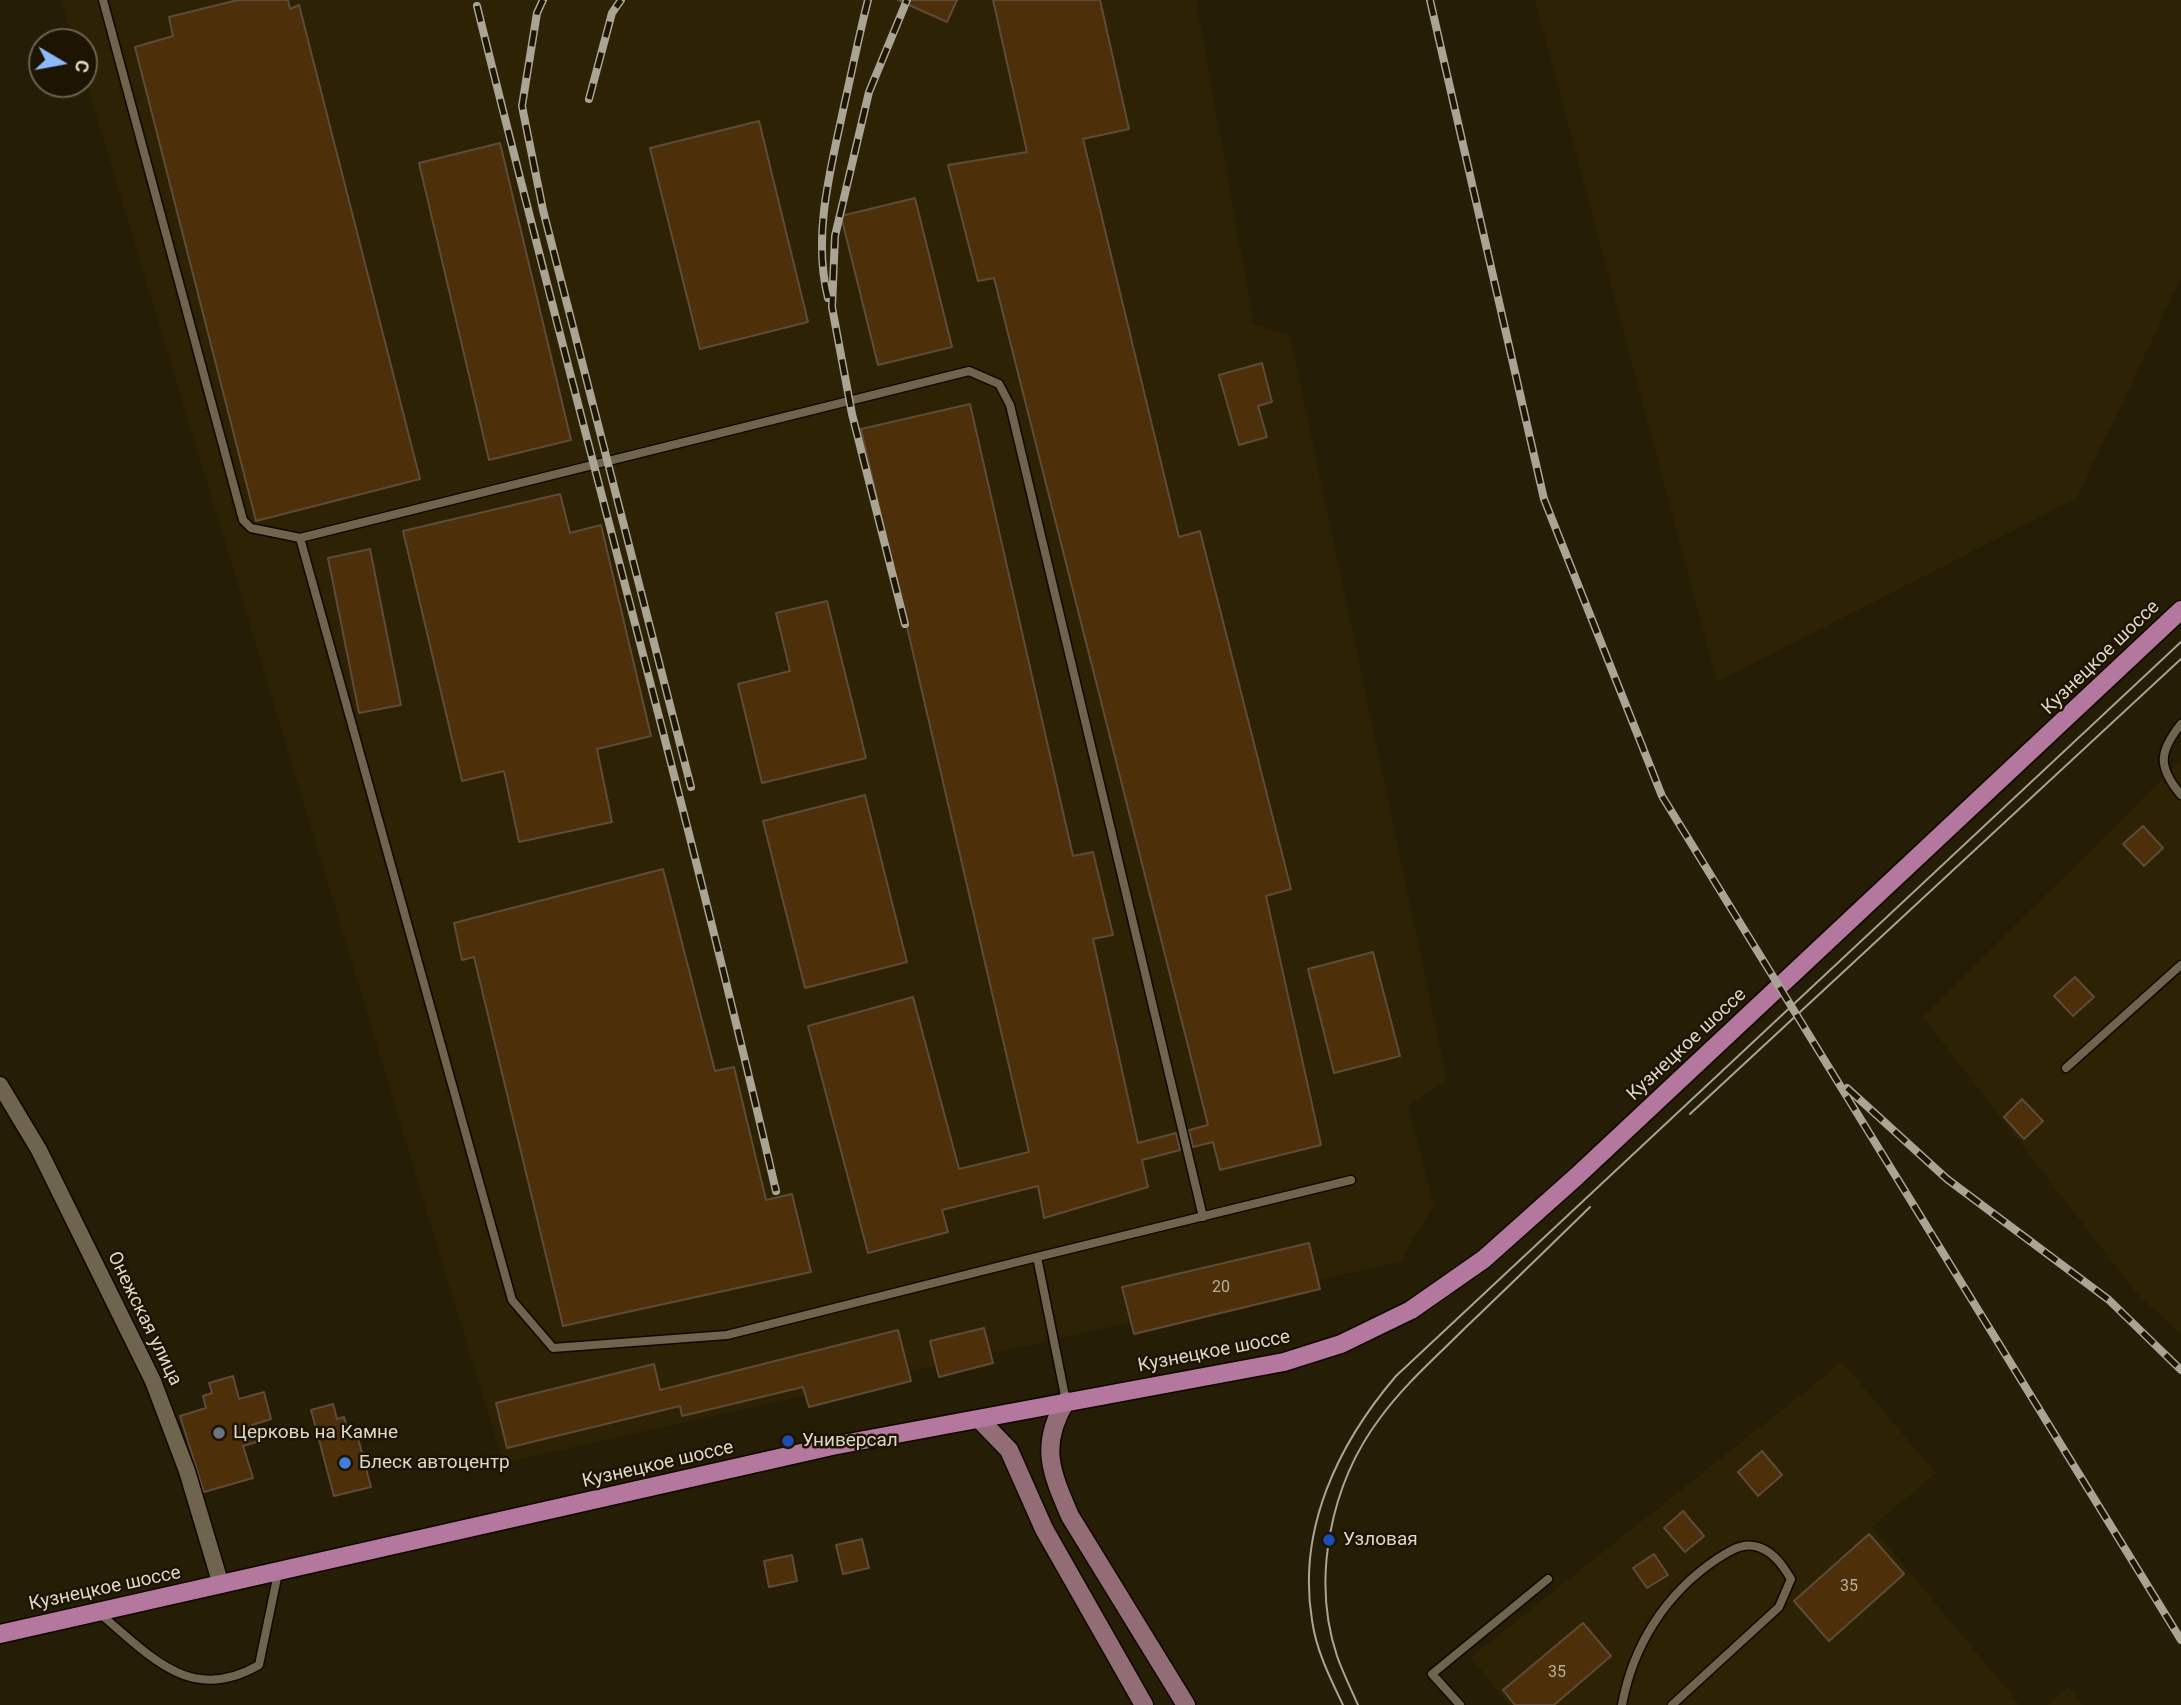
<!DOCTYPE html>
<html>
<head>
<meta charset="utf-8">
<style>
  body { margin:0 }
  #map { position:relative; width:2181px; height:1705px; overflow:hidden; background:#261d07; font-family:Roboto,sans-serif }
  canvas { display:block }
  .north { position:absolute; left:28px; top:28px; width:70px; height:70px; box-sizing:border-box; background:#1d1401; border:2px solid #6a6251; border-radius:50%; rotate:100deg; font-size:19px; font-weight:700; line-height:28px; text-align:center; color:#ddd7ca }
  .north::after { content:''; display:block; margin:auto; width:24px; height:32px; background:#8cb9fc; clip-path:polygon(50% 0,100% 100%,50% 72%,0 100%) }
</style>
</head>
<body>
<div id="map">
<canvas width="2181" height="1705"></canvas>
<div class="north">С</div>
</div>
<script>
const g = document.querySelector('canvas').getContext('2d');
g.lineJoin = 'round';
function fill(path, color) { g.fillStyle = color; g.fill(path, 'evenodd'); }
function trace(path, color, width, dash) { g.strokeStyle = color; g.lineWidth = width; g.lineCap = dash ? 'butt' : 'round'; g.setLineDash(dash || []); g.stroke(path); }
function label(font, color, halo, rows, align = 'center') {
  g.font = font + ' Roboto,sans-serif'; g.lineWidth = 5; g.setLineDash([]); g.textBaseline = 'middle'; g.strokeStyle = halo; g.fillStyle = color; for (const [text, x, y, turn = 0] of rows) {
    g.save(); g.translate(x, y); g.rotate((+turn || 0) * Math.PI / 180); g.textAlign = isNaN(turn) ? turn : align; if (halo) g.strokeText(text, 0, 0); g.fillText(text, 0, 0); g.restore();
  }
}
fill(new Path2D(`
  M61,0h1135l58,325 36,10 157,745 -39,27 26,98 -34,57 -897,201 -419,-1388v-33h-10z
  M1535,0h646v279l-104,219 -360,184z
  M2181,760v574l-44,-40 -214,-277z
  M1842,1362l94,111 -64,54 148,178h-511l-38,-48z
  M2069,1687l14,18h-36z`), '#2e2204');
const building = new Path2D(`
  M238,0h50l2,9 9,-4 121,474 -164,42 -121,-474 38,-11 -4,-19z
  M898,0h59l-10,22z
  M993,0h107l29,129 -46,10 96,398 21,-6 91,358 -25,7 55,249 -101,25 -7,-28 -20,5 -4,-17 19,-5 -214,-847 -16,3 -30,-116 79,-13z
  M759,121l49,201 -108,27 -50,-201z
  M500,143l71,297 -82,20 -70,-297z
  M915,198l37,149 -74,18 -37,-149z
  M1262,363l10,39 -14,4 9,31 -28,8 -20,-70z
  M970,404l103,452 20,-4 20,83 -20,4 45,204 38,-10 4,17 -38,10 6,27 -104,31 -6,-32 -96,24 6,22 -80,21 -60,-227 105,-29 46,172 70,-17 -168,-723z
  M560,494l10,39 31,-8 50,211 -54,13 15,73 -93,20 -15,-71 -42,10 -59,-250z
  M370,549l31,156 -42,8 -31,-155z
  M827,601l39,157 -104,25 -24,-99 52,-13 -14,-58z
  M865,795l42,167 -102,26 -42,-167z
  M2143,826l20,22 -19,18 -21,-22z
  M663,869l52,202 19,-4 32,133 26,-6 19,78 -248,54 -89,-369 -12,3 -8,-37z
  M1373,952l27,104 -66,17 -26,-104z
  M2075,977l19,20 -21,19 -19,-20z
  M2022,1099l21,22 -19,18 -20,-22z
  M1309,1243l11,46 -186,45 -12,-47z
  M984,1328l9,35 -54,14 -9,-36z
  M898,1330l13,51 -102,26 -6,-20 -121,29 -2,-10 -173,42 -11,-45 158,-39 6,26z
  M233,1376l6,23 25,-7 7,27 -19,6 5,17 -14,4 10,32 -49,14 -24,-76 26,-8 -3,-12 9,-3 -3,-10z
  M333,1404l4,15 7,-2 6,23 8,-2 13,49 -37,9 -23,-86z
  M1762,1451l20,24 -24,21 -20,-24z
  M1683,1511l21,25 -19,16 -21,-24z
  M1869,1534l35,40 -75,67 -35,-40z
  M862,1539l7,29 -26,6 -7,-29z
  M1654,1554l14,21 -21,13 -14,-20z
  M792,1555l5,26 -28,6 -5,-26z
  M1583,1623l28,33 -57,49h-39l-12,-15z`);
fill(building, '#4d2f09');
trace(building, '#5d4b39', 2);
const lane = new Path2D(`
  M103,0l140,520 8,8 49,10
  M2181,724c-23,29 -23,43 0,71
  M2066,1068l115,-103
  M1037,1257l-310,78 -174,13 -41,-48 -212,-762 669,-167 30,13 11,21 193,812
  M1066,1401l-29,-144 314,-77
  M99,1613c52,43 91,92 160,52l19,-92
  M1460,1705l-28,-31 116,-95
  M1622,1705c11,-60 44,-112 95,-146 14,-9 27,-18 44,-11 14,6 22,18 30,31l-12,28 -107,98`);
const street = new Path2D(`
  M0,1085l39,65 114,231 34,90 34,114`);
const secondary = new Path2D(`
  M1066,1401c-27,44 -15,71 4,115l116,189
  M979,1419l30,31 35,79 100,176`);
const primary = new Path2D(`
  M0,1634l832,-188 452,-84 57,-18 70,-34 73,-51 93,-83 604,-566`);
trace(lane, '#0f0700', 11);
trace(street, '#0f0700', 19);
trace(secondary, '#0f0700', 21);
trace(primary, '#0f0700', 21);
trace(lane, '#6f644d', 8);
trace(street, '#6f644d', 16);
trace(secondary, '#926d76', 18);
trace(primary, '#b4779e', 18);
trace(new Path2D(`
  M1690,1114l491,-455
  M1343,1705c-13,-27 -27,-55 -31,-85 -15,-91 26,-176 84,-244l785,-734
  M1358,1705c-7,-16 -15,-32 -21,-49 -26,-78 -6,-173 43,-238 24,-33 55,-60 84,-89 42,-40 84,-81 126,-122`), '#aaa494', 2);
const rail = new Path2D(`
  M543,0l-6,13 -15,93 21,104 148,577
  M1430,0l114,499 118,297 519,844
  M477,6c97,395 207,788 299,1185
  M589,99l23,-86 9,-13
  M828,298c-16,-63 3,-130 16,-192 8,-35 15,-71 24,-106
  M905,624l-53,-210 -20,-107 3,-71 34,-144 38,-92
  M1847,1088l100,91 162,121 72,70`);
trace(rail, '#aaa494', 8);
trace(rail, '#1d1401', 5, [16]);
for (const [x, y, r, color] of [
  [219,1433,7,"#6b7280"],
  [788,1441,7,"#1a4fb4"],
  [345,1463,7,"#3f7fe0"],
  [1329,1540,7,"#1a4fb4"]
]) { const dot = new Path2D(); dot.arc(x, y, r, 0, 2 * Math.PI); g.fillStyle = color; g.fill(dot); trace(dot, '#1d1401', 2.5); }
label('16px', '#b9ad9a', null, [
  ["20",1221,1288],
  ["35",1849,1587],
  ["35",1557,1673]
]);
label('19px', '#ddd7ca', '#1d1401', [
  ["Кузнецкое шоссе",2101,658,-44],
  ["Кузнецкое шоссе",1687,1045,-43],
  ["Онежская улица",144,1319,64],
  ["Кузнецкое шоссе",1214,1352,-11],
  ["Кузнецкое шоссе",658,1465,-13],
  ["Кузнецкое шоссе",105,1589,-12]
]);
label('19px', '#ddd7ca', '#1d1401', [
  ["Церковь на Камне",233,1433],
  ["Универсал",802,1441],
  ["Блеск автоцентр",359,1463],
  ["Узловая",1343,1540]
], 'left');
</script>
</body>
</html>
